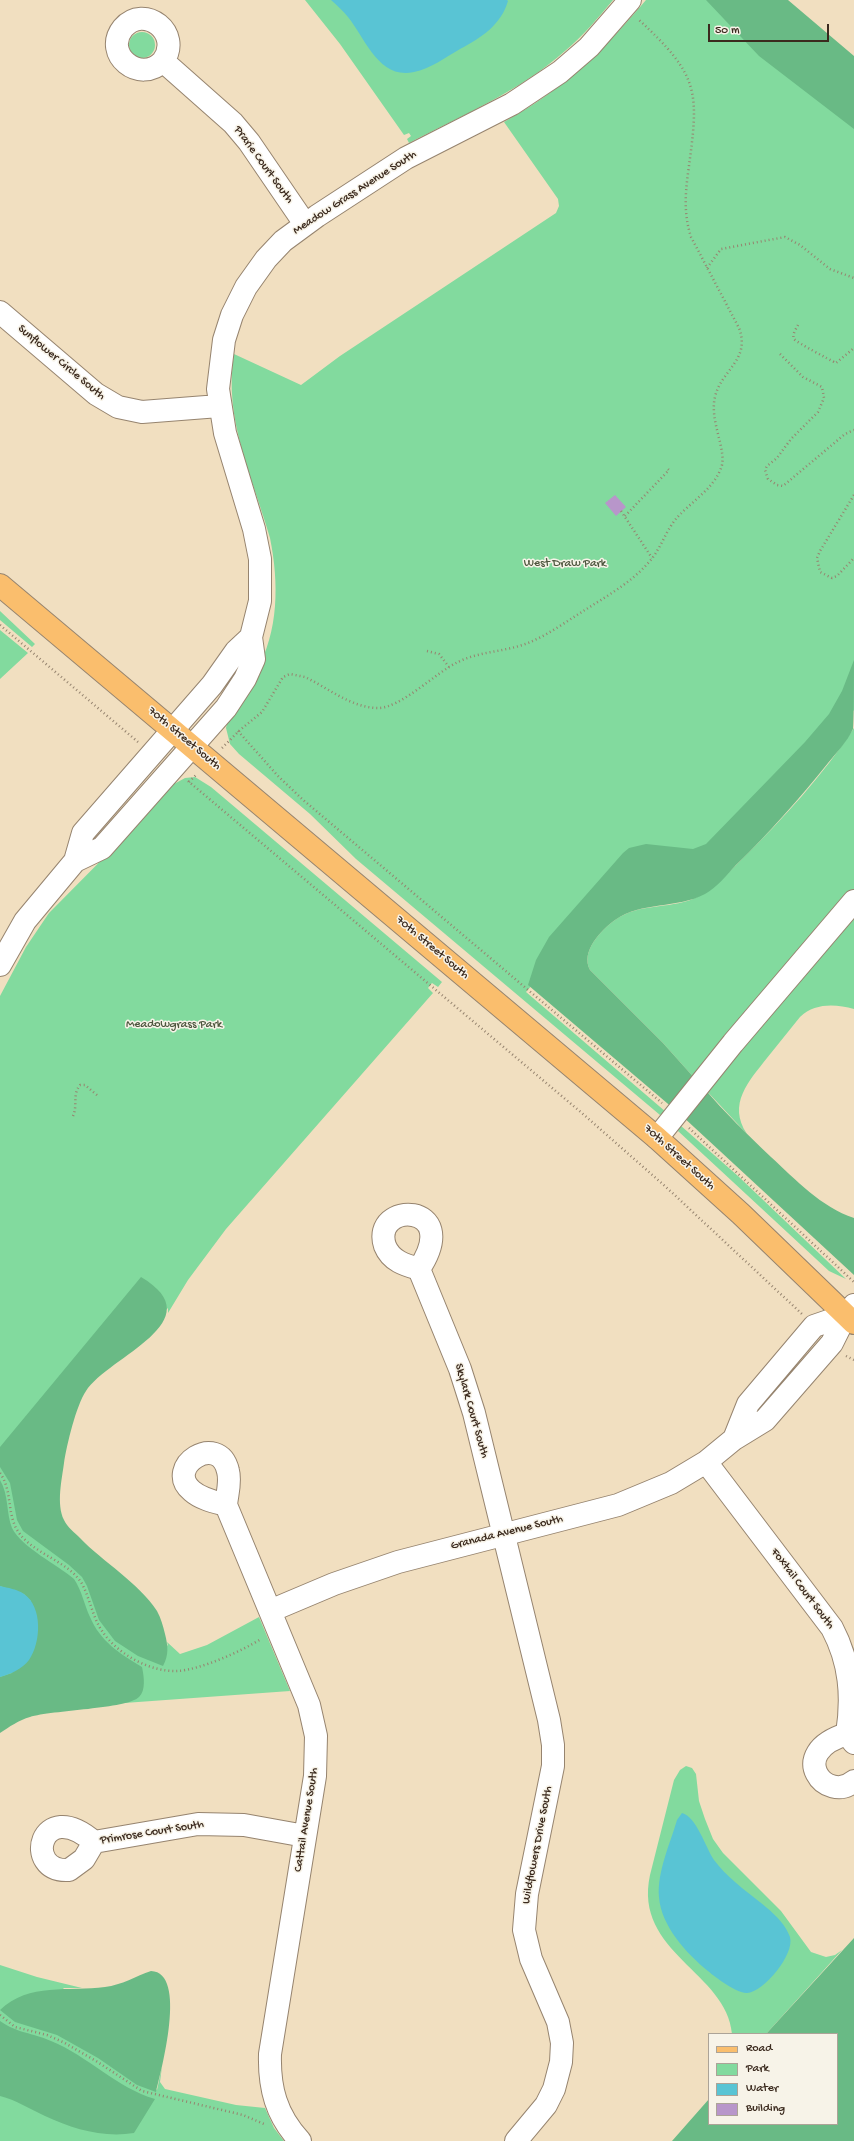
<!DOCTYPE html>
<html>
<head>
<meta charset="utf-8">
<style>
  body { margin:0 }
  #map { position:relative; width:854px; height:2141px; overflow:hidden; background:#f1dfc0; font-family:"Gochi Hand",sans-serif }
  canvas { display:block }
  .legend { position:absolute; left:708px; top:2033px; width:130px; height:92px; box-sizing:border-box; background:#f7f3e8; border:1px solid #aca397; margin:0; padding:5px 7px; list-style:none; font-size:12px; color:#3b2a1e }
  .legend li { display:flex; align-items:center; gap:8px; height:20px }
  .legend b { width:20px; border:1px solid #aca397 }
  .scale { position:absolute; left:708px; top:24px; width:121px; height:18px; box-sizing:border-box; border:2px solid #3b2a1e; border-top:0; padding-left:5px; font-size:12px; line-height:14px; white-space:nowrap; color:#3b2a1e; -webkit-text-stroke:3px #f7f3e8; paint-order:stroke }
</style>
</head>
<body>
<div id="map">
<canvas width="854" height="2141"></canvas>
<ul class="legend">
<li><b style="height:5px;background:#fabe6d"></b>Road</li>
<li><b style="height:11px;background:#82da9e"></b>Park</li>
<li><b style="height:11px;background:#59c4d4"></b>Water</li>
<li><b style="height:11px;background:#b896ca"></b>Building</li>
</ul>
<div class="scale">50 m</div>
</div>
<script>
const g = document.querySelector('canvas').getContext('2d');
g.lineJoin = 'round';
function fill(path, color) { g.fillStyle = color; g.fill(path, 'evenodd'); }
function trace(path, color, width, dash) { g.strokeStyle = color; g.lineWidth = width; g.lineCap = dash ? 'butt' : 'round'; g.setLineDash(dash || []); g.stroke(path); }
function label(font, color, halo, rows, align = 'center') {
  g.font = font + ' "Gochi Hand",sans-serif'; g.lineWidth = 3; g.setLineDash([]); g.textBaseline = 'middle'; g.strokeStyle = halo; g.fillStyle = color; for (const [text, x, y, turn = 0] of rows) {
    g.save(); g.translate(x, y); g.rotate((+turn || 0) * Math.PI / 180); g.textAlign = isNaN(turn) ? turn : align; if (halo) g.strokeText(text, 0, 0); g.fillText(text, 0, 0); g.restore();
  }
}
fill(new Path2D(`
  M305,0h308c-15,18 -30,36 -48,51 -45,40 -102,64 -156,92l-2,-4 4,-3 -2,-3 -5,2 -64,-91z
  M646,0h132l76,66v644l-156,177 -46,-41 -126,146 140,120 -6,3 -304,-256 -46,-45 -71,-60 -9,-10 -4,-16c4,-17 21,-40 30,-56 23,-41 23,-89 14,-134 -17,-60 -47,-119 -36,-184l67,31 39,-29 216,-143 3,-7 -1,-7 -54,-77c61,-34 97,-69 142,-122z
  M129 45a13 13 0 1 1 26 0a13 13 0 1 1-26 0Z
  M0,611l35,33 -3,3 -32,-27z
  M0,630l28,23 -28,26z
  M854,728v166l-157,187 -34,-38 -73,-73c-10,-18 11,-40 25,-50 24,-17 53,-11 78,-21 20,-8 34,-25 49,-40 41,-40 81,-84 112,-131z
  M195,777l16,10 231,195 -4,5 -6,-4 -4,5 5,5 -207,236 -38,51 -20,33v-5l-90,86 -32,123 122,129 -1,-4 13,12 27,-9 52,-28 31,74 -290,21v-716l26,-49 23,-34 102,-103 23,-26 11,-6z
  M854,908v101c-19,-5 -39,-6 -54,8 -11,14 -22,27 -33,41 -18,23 -40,46 -20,76l-44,-47z
  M680,1125l58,51 108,103 -17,-8 -151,-140z
  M686,1766l6,2 4,6 3,27 6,18 8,20 10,14 58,58 30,41 15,5 9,-2 7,-5 -76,84h-34c-5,-62 -99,-81 -82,-159l24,-95 6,-10z
  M0,1965l37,12 45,11h-19l94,102 5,-24 -2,16 5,7 71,16 29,3 9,20 10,13h-284z`), '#82da9e');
fill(new Path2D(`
  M706,0h82l66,56v73l-95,-73z
  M854,660c0,11 0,63 -1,69 -6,13 -17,24 -25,34 -29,36 -59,70 -92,102 -9,10 -19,22 -31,29 -28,15 -63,7 -90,26 -14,10 -35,32 -25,50l73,73 34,38 -23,28 -146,-124 8,-25 13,-23 74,-84 6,-5 17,-4 47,5 13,-5 99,-102 24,-28 13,-23z
  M703,1087c21,25 45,48 68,70 25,23 50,50 83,61v57l-173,-160z
  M141,1277c74,44 -32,79 -55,114 -10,15 -19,53 -22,72 -2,16 -8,41 0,57 3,7 11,13 16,18 23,24 59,45 77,73 4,7 6,15 8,23 3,12 4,21 -2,32l-25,-10 -23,-15 -16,-21 -12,-34 -5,-9 -13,-12 -46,-34 -6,-11 -7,-37 -10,-16v-20z
  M0,1480c9,15 6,33 12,48 9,19 46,37 62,51 8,12 10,25 16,38 10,24 30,37 52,50 2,9 4,24 -3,30 -12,12 -87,13 -109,20 -11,3 -21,10 -30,16v-56l12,-4 19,-72 -7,-7 -24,-8z
  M854,1938v203h-182l37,-42v25h128v-90h-71z
  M151,1971c37,1 10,100 5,121l-19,-7 -39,-27 -41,-23 -42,-13 -15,-12c29,-28 69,-18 105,-23 17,-2 31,-11 46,-16z
  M0,2021c19,13 31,11 51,20 37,15 66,47 104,58l-21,34c-31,5 -61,-4 -89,-17 -15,-7 -29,-16 -45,-20z`), '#69ba85');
fill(new Path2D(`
  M331,0h176l1,1c-7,24 -27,37 -48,48 -14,8 -30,20 -46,23 -35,8 -49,-34 -66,-55 -5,-6 -11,-12 -17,-17z
  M0,1586c8,2 17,3 24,8 19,13 17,49 5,66 -7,9 -18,14 -29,17z
  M682,1813c14,3 24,35 32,47 6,8 13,15 21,22 16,15 48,33 55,55 5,17 -26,55 -43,56 -9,1 -31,-15 -39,-22 -21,-17 -47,-45 -49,-74 -2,-25 11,-53 18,-77z`), '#59c4d4');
fill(new Path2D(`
  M615,495l11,12 -10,9 -11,-13z`), '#b896ca');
const minor = new Path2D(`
  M163,61c20,-28 -19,-58 -40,-33 -21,26 17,57 40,33l70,62 16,19 56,82
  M0,312l96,82 22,13 24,5 77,-6
  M75,861l8,-28 129,-148 24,-34 15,-14
  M0,965l25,-44 50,-60 27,-13 124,-140 19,-29 9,-20 -3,-22 9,-36v-42l-6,-30 -29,-96 -7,-44 6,-49 8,-25 14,-28 20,-28 17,-18 34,-25 89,-58 106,-54 48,-32 29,-25 41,-47
  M657,1138l76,-95 121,-142
  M419,1269c-14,-4 -28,-8 -34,-23 -15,-45 79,-45 34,23l41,100 14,44 75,307 4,25v21l-26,128 -3,36 7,29 27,63 4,21 -1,19 -7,27 -8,16 -30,36
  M734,1439l14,-35 66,-78 32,-11
  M706,1462l126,166c18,34 21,68 15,106l7,9
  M226,1505c-11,-3 -25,-6 -34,-14 -29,-24 27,-60 36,-20 3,11 -1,23 -2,34l83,200 7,31 -1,40 -45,278c-1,34 6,61 30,87
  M270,1611l64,-27 64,-22 220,-57 53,-22 35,-21 28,-23 31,-19 67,-77 14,-28 8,-10
  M847,1734c-63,19 -20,71 7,47
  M94,1842l-10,17 -15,11c-47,3 -29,-75 25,-28l104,-18 46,1 61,11`);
const major = new Path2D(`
  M0,585l657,553 84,76 113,109`);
trace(minor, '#96846f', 24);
trace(major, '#96846f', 24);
trace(new Path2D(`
  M707,268l14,-19 64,-12 15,8 30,24 24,9
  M798,325c-2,4 -6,9 -4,14 2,3 36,21 42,24l18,-15
  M780,354l23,23 19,10 2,11 -6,14 -27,27 -14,19 -10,8 -2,4 3,9 9,6 6,1 62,-52 9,-4
  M854,495l-34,56 -3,7 3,14 12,6 5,-2 17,-18
  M621,511l31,47
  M625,516l44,-46 -2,-2
  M0,625l138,117
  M427,651l12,3 10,13
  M238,731l39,44 25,24 360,304
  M222,748l18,-18 22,-18 21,-35 7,-3 15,3c23,11 47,31 73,31 23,0 57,-35 80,-46 22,-11 47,-10 70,-19 20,-8 39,-22 57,-33 22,-14 47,-28 64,-48 11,-12 16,-29 26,-42 14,-17 38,-30 46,-52 7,-16 -12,-47 -6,-71 6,-27 36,-37 24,-69l-48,-91c-7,-22 -6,-41 -3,-64 11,-81 13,-96 -50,-154
  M188,781l395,333 83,73 136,127
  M189,782l7,-7
  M73,1116c5,-11 -1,-21 7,-31h5l13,11
  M689,1128l165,154
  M846,1356l8,4
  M0,1473c12,17 7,37 16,55 12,23 44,30 61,49 11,11 14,38 25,54 15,23 48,41 75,40 23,-1 65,-20 84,-32
  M0,2015l15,12 32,8 16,7 33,19 46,30 101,24 21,9`), '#96846f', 2.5, [1, 3]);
trace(minor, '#fff', 22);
trace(major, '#fabe6d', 22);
label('12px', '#3b2a1e', '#f7f3e8', [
  ["Prarie Court South",263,165,54],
  ["Meadow Grass Avenue South",355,193,-33],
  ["Sunflower Circle South",61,363,40],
  ["70th Street South",184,739,40],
  ["70th Street South",432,948,40],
  ["70th Street South",679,1158,42],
  ["Skylark Court South",471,1411,74],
  ["Granada Avenue South",507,1533,-14],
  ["Foxtail Court South",802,1589,53],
  ["Cattail Avenue South",307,1820,-81],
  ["Primrose Court South",152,1833,-9],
  ["Wildflowers Drive South",538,1845,-79]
]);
label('12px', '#4d563e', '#f7f3e8', [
  ["West Draw Park",565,564],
  ["Meadowgrass Park",174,1025]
]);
</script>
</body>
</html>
